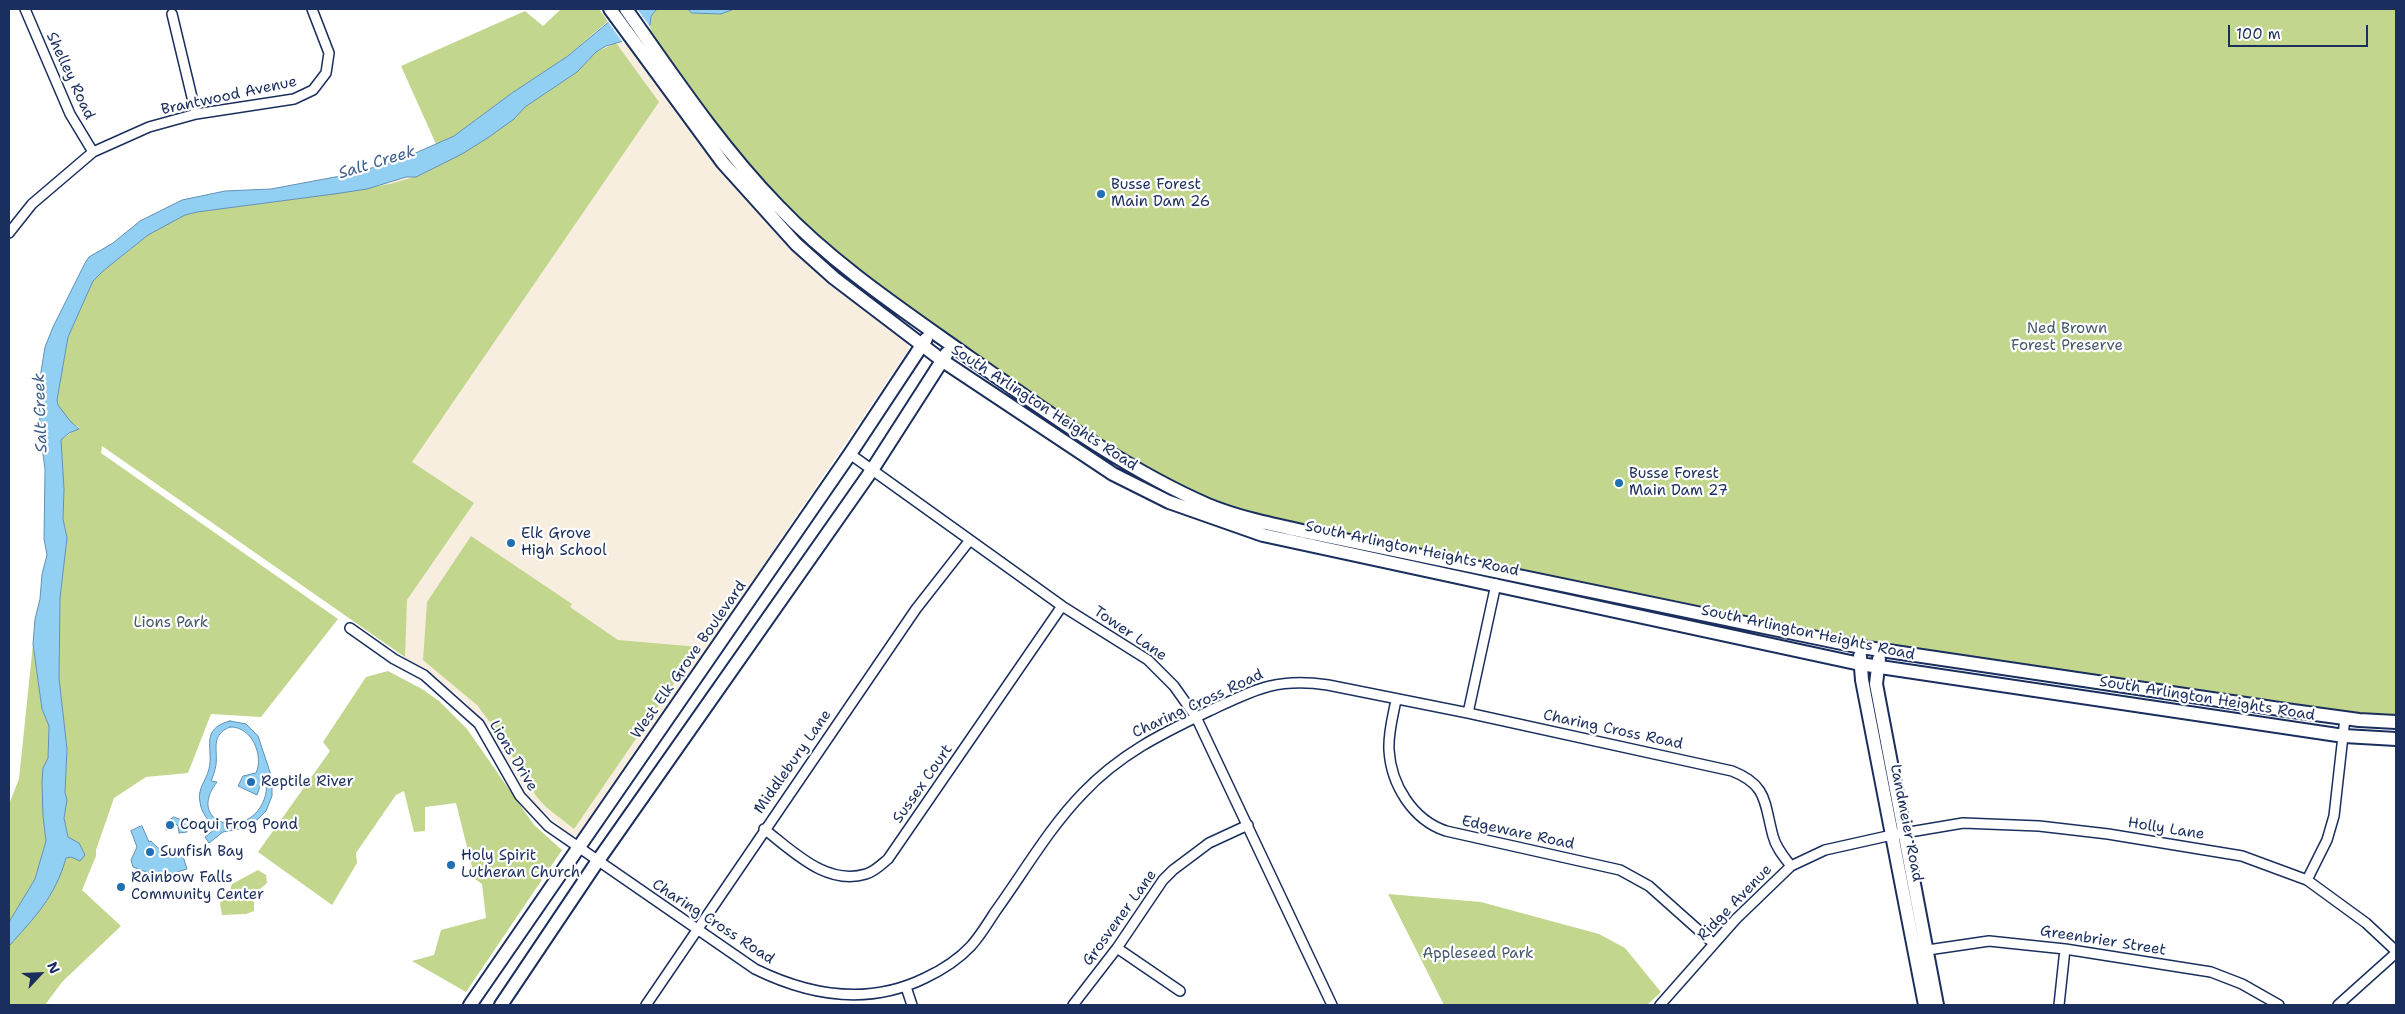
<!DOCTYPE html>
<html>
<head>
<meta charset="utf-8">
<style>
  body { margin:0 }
  #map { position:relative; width:2405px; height:1014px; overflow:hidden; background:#fff; font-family:"Shantell Sans",sans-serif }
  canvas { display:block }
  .frame { position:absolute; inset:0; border:10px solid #1b2f5e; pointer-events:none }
  .north { position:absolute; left:15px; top:949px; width:50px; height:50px; -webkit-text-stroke:4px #fff; paint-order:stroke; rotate:65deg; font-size:14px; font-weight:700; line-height:20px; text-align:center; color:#1b2f5e }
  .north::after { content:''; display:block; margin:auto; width:18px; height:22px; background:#1b2f5e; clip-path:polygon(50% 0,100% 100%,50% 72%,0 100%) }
  .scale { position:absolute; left:2228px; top:25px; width:140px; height:22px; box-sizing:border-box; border:2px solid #1b2f5e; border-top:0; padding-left:6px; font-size:15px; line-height:18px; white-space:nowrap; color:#1b2f5e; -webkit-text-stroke:4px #fff; paint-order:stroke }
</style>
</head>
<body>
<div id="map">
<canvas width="2405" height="1014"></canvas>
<div class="frame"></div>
<div class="north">N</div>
<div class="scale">100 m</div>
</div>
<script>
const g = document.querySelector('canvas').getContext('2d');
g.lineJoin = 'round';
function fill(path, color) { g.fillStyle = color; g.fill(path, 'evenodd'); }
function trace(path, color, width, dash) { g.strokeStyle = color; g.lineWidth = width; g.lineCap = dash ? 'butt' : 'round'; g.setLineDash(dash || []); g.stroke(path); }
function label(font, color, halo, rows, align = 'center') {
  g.font = font + ' "Shantell Sans",sans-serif'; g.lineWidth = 4.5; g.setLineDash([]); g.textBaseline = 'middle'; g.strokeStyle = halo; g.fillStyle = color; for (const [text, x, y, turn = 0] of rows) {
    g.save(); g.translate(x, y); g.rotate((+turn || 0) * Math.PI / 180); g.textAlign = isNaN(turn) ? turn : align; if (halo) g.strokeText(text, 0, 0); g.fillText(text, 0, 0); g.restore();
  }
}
fill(new Path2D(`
  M626,41l86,119 45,52 74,72 71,52 5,5 2,8 -326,483 -8,4 -5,-1 -39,-34 -41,-69 -24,-29 -11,-10 -376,-264 163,-222 92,-13 128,-40 108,-78 36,-30z`), '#f7eee0');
fill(new Path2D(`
  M561,9h38l9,12 -40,35 -56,37 -58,43 -18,8 -35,-78 124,-55 18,15z
  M635,9h1761v713l-416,-56 -743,-151 -119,-57 -279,-197 -127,-131z
  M616,43l43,59 -247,360 62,41 -67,97 -2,57 -303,-211 -1,7 237,166 -77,98 -50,-3 -23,59 -42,4 -32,21 -18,52v6l-14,34 39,36 -59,56 -17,23h-36v-59l5,-6 54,-103 -4,-19 3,-18 -2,-7 2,-44 -8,-71 1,-80 7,-60 -4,-19 1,-30 -3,-49 18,-13c-10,-4 -20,-16 -22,-27l11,-63 25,-56 10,-10 45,-36 37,-20 12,-3 137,-18 56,-10 31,-9 68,-38 25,-18 11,-12 52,-35 19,-20z
  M471,536l101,68 -2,3 48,33 81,7 -125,182 -28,-22 -10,-11 -35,-59 -24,-32 -54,-45 4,-58z
  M33,644l9,65 7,17 -1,32 -5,10 -1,13 4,60 -11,38 -26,43v-118l10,-25z
  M388,671l34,18 17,12 28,28 67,96 28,25 -96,142 -54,-31 22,-6 7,-25 45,-12 -4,-34 -7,-5 -19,-76 -31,4v24l-11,1 -10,-41 -8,4 -40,58 1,10 -25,42 -74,-53 72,-101 -7,-9 43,-65z
  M258,870l8,5 1,8 -13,11v17l-8,3 -24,1 -2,-12 8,-8 4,-11z
  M1388,894l93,8 118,32 26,14 36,44 -14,13h-203z`), '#c2d78d');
const water = new Path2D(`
  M620,9h37l-6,7 -1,9 -5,6 -11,7 -28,8 -10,6 -19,20 -52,35 -11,12 -25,18 -27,17 -46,23h-10l-39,12 -33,5 -137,18 -12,3 -37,20 -45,36 -10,10 -25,56 -11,63 1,5 12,16 9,8 -10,4 -8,7 3,49 -1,30 4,19 -7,60 -1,80 8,71 -2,44 2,7 -3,18 4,19 11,6 6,12 -5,6 -9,-4 -5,1c-11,39 -31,59 -57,88v-24l26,-43 11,-38 -3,-25 -1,-35 1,-13 5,-10 1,-32 -7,-17 -9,-65 2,-25 5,-20 2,-25 5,-19 -3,-16 1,-70 -5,-36 -1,-49 6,-37 8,-20 32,-64 4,-6 24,-14 27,-22 42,-21 43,-9 46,-2 80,-15 51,-15 52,-23 58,-43 56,-37 49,-41z
  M688,9h46l-13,5 -29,-1z
  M230,721l16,3 12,12 14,42v18l-6,15 -11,11 -11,6 -21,4 -14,11 -4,-6 10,-8c-6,-8 -14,-16 -15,-27 -3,-13 6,-21 9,-33 5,-20 -10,-40 21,-48zM230,727c22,-1 34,29 26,46l-13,3 -5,10 19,9 7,-20c3,7 3,15 1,22 -14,45 -81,28 -48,-15l-6,-1c2,-5 4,-10 5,-16 2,-16 -6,-30 14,-38z
  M174,817l10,4 3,11 -8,1 -1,-7 -2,-2 -2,5 -8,1 1,-8z
  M142,826l7,16 2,-1c8,10 18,14 31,12l5,16 -20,6 -10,-2 -3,2 -21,-8 -2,-7 6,-13 -6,-16z`);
fill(water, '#92d0f3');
trace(water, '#6290b7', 1);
fill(new Path2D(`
  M617,9h20l14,19 -16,13 -11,3 -18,-25z`), '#fff');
const street = new Path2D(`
  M25,9l45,105 23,38
  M172,14l24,100
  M9,233l23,-29 61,-52 56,-25 47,-13 98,-15 19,-9 13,-17 3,-20 -17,-44
  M850,454l212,152 86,54 26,26 22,31 136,288
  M350,628l44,31 30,16 55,49 41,72 28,30 207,143c55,27 113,37 170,9 17,-8 33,-18 46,-32 9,-10 17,-23 24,-34 29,-40 54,-84 88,-119 37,-39 78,-59 126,-82 45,-21 67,-34 119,-26l140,28 264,58c36,14 32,32 41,65 3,12 11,21 18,30
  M1396,700c-3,16 -8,33 -7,50 2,35 24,70 57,81l174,39 29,16 64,57
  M1468,713l28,-129
  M764,829c29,22 62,57 102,45 8,-2 16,-10 22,-15l174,-253
  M2307,880l20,-40 7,-24 11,-98
  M1117,948l63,43
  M1921,951l68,-10 76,8 146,23 31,12 37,21
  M906,987l6,18
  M646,1005l270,-396 54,-69
  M1073,1005l44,-57 46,-68 10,-10 36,-27 39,-18
  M1660,1005l76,-86 55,-53 34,-16 67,-15 71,-12 76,3 69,8 134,22 65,24 59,43 30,28
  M2059,1005l6,-56
  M2338,1005l58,-52`);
const secondary = new Path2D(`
  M610,9l113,154 73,81 38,34 109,83 170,113 56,28 94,33 597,129 484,72 52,3
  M626,9c48,68 94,137 152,197 56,59 126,105 192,152 76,53 153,110 238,147 34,14 72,21 108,29l545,113 432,64 66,9 37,2
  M1860,656l2,24 63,325
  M1879,659l-3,25 61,321
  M470,1005l380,-551 76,-115
  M501,1005l96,-143 275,-392 75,-117`);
trace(street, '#1b2f5e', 12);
trace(secondary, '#1b2f5e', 16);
trace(street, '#fff', 9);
trace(secondary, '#fff', 12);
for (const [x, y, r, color] of [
  [1101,194,5,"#1f6fb2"],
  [1619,483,5,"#1f6fb2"],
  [511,543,5,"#1f6fb2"],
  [251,782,5,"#1f6fb2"],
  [170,825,5,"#1f6fb2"],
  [150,852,5,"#1f6fb2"],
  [451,865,5,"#1f6fb2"],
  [121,887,5,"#1f6fb2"]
]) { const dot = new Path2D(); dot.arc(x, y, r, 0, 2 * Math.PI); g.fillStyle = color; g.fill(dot); trace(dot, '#fff', 2); }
label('15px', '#1b2f5e', '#fff', [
  ["Shelley Road",70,76,65],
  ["Brantwood Avenue",229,96,-12],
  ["South Arlington Heights Road",1044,408,33],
  ["South Arlington Heights Road",1412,549,12],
  ["South Arlington Heights Road",1808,633,12],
  ["Tower Lane",1130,634,34],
  ["West Elk Grove Boulevard",689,660,-55],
  ["South Arlington Heights Road",2207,699,9],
  ["Charing Cross Road",1198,704,-25],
  ["Charing Cross Road",1613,730,12],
  ["Lions Drive",513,756,59],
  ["Middlebury Lane",793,762,-55],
  ["Sussex Court",923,784,-55],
  ["Landmeier Road",1906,823,79],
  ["Holly Lane",2166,829,9],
  ["Edgeware Road",1518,833,12],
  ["Ridge Avenue",1735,903,-46],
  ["Grosvener Lane",1120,918,-54],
  ["Charing Cross Road",713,922,33],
  ["Greenbrier Street",2103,941,9]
]);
label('15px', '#1b2f5e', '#fff', [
  ["Busse Forest",1111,185],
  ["Main Dam 26",1111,202],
  ["Busse Forest",1629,474],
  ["Main Dam 27",1629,491],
  ["Elk Grove",521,534],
  ["High School",521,551],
  ["Reptile River",261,782],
  ["Coqui Frog Pond",180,825],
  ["Sunfish Bay",160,852],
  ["Holy Spirit",461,856],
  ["Lutheran Church",461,873],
  ["Rainbow Falls",131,878],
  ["Community Center",131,895]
], 'left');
label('15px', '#45596a', '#fff', [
  ["Ned Brown",2067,329],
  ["Forest Preserve",2067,346],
  ["Lions Park",171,623],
  ["Appleseed Park",1478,954]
]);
label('italic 16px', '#3f5f8b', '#fff', [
  ["Salt Creek",377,163,-17],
  ["Salt Creek",41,413,-92]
]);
</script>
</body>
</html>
